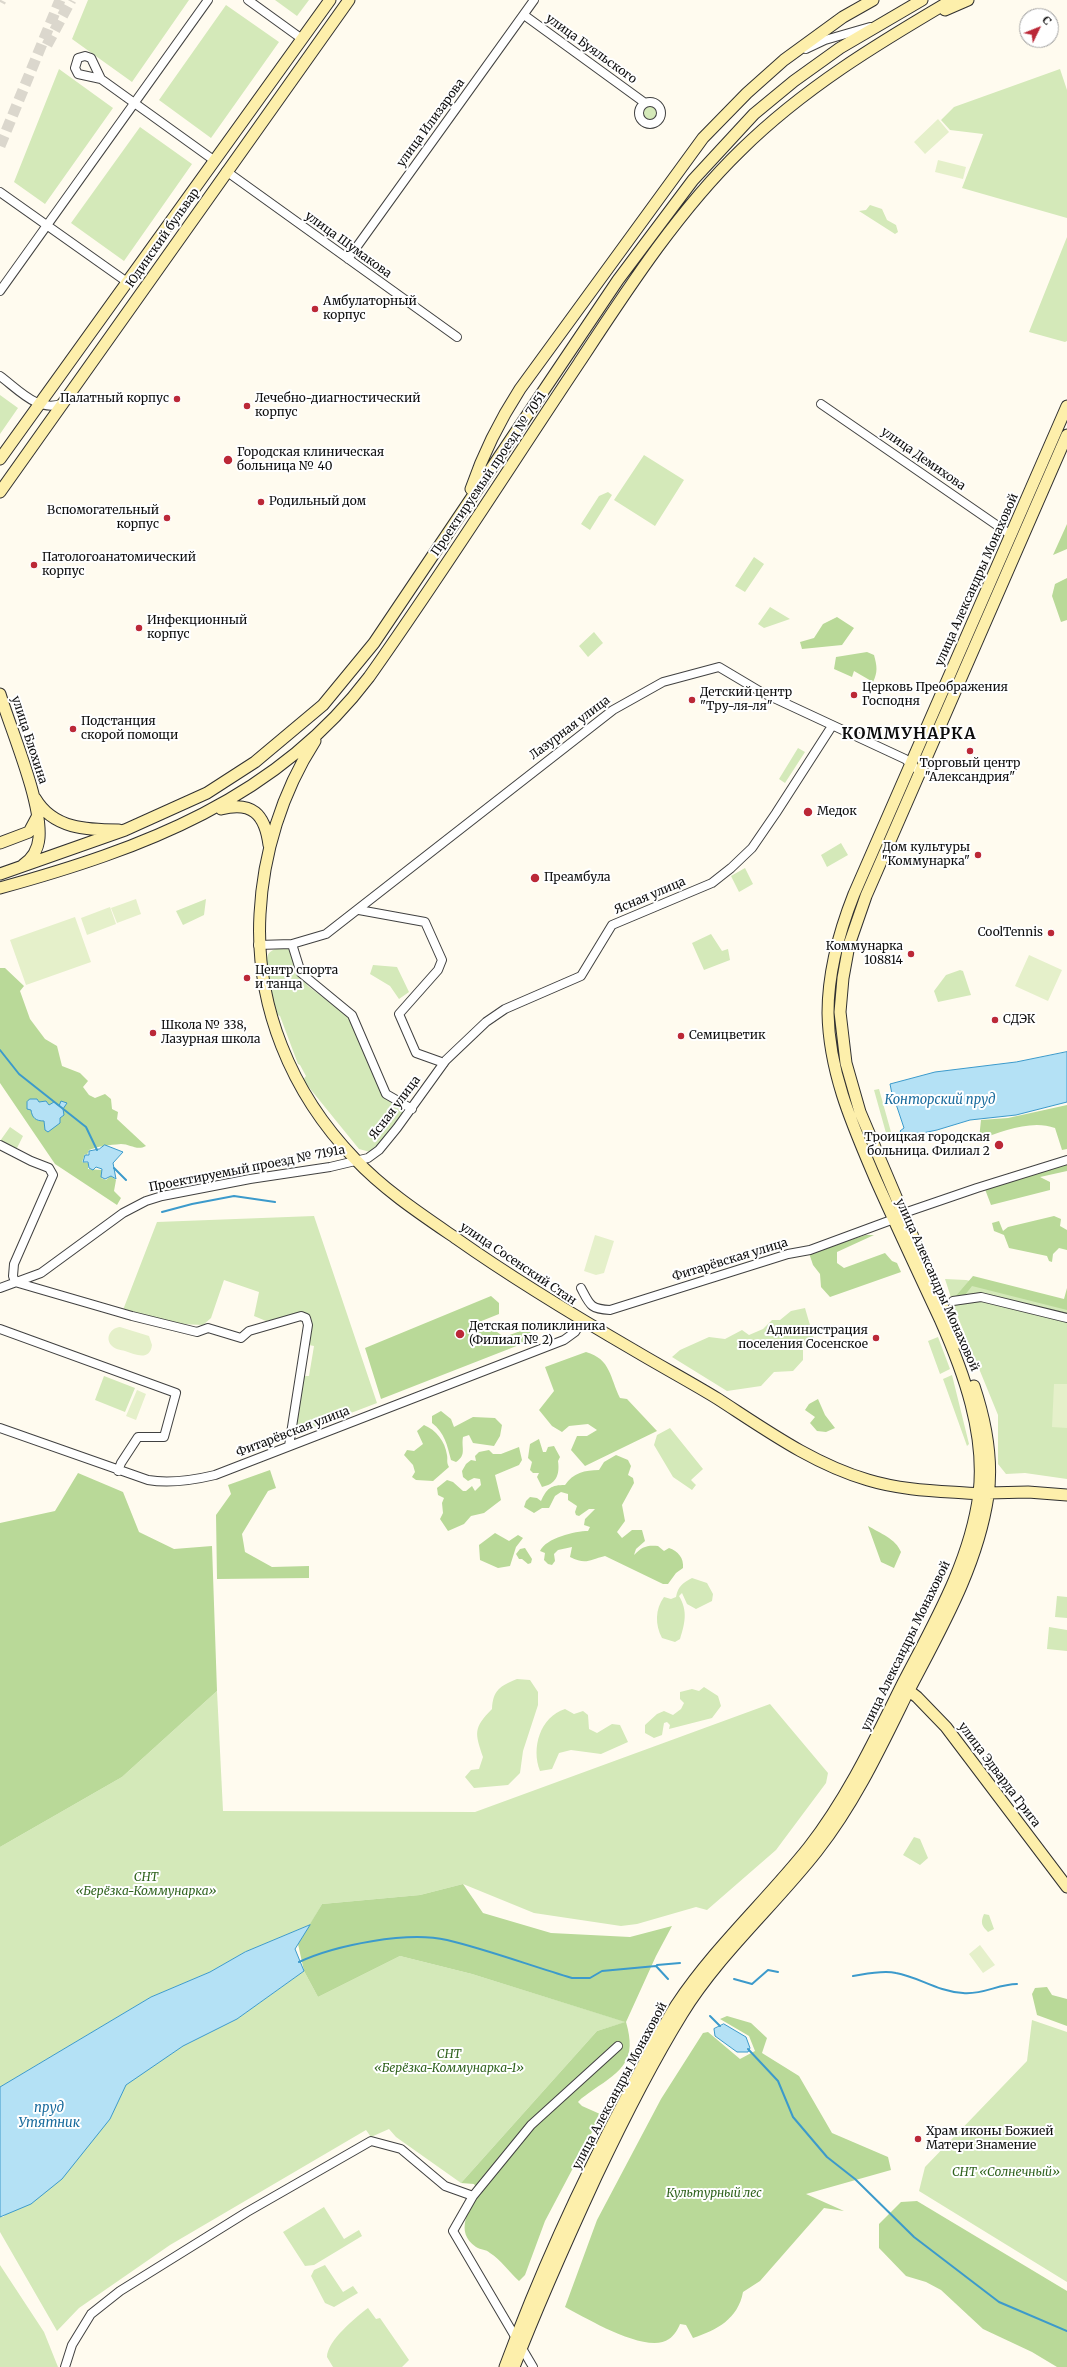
<!DOCTYPE html>
<html>
<head>
<meta charset="utf-8">
<style>
  body { margin:0 }
  #map { position:relative; width:1067px; height:2367px; overflow:hidden; background:#fffbef; font-family:Merriweather,serif }
  canvas { display:block }
  .north { position:absolute; left:1019px; top:8px; width:40px; height:40px; box-sizing:border-box; background:#fff; border:1px solid #9f9f9f; border-radius:50%; rotate:47deg; font-size:11px; font-weight:700; line-height:16px; text-align:center; color:#0e0e0e }
  .north::after { content:''; display:block; margin:auto; width:14px; height:18px; background:#bb2837; clip-path:polygon(50% 0,100% 100%,50% 72%,0 100%) }
</style>
</head>
<body>
<div id="map">
<canvas width="1067" height="2367"></canvas>
<div class="north">С</div>
</div>
<script>
const g = document.querySelector('canvas').getContext('2d');
g.lineJoin = 'round';
function fill(path, color) { g.fillStyle = color; g.fill(path, 'evenodd'); }
function trace(path, color, width, dash) { g.strokeStyle = color; g.lineWidth = width; g.lineCap = dash ? 'butt' : 'round'; g.setLineDash(dash || []); g.stroke(path); }
function label(font, color, halo, rows, align = 'center') {
  g.font = font + ' Merriweather,serif'; g.lineWidth = 4; g.setLineDash([]); g.textBaseline = 'middle'; g.strokeStyle = halo; g.fillStyle = color; for (const [text, x, y, turn = 0] of rows) {
    g.save(); g.translate(x, y); g.rotate((+turn || 0) * Math.PI / 180); g.textAlign = isNaN(turn) ? turn : align; if (halo) g.strokeText(text, 0, 0); g.fillText(text, 0, 0); g.restore();
  }
}
fill(new Path2D(`
  M88,0h101l-57,82 -60,-43z
  M275,0h34l-12,16z
  M226,5l53,37 -68,96 -52,-38z
  M59,69l54,39 -68,96 -31,-22z
  M1060,69l7,21v128l-105,-30 21,-54 -33,-4 -9,-10 13,-13z
  M643 113a8 8 0 1 1 16 0a8 8 0 1 1-16 0Z
  M140,127l52,37 -68,97 -53,-38z
  M870,205l12,4 5,11 9,5 2,7 -3,2 -36,-23 7,-1z
  M1067,237v104l-2,1 -36,-10z
  M0,395l18,13 -18,26z
  M644,455l40,25 -29,46 -41,-26z
  M608,492l4,3 -22,35 -9,-6 18,-28z
  M754,557l10,7 -19,28 -10,-6z
  M770,607l20,12 -26,9 -6,-4z
  M594,632l9,11 -15,14 -9,-11z
  M798,748l7,4 -20,31 -6,-4z
  M841,843l7,12 -21,12 -6,-12z
  M745,868l8,16 -14,8 -8,-16z
  M206,899l-2,16 -21,10 -7,-14z
  M711,934l11,17 6,-2 2,11 -26,10 -12,-27z
  M284,947l8,3 3,21 13,15 44,33 29,74 27,18 -33,39 -5,2 -11,-3 -56,-69 3,-4 -6,-11 -2,-1 -18,-48 -3,-1c-2,-12 -15,-53 -8,-62 4,-4 10,-5 15,-6z
  M373,965l24,2 12,25 -10,7 -9,-13 -20,-12z
  M960,970l3,1 8,24 -33,7 -4,-11 12,-16z
  M879,1089l12,43 -5,1 -12,-43z
  M10,1127l13,9 -7,14 -16,-9z
  M314,1216l63,187 -81,31 -2,-4 8,-54h7l5,-30 -5,-1 2,-18 -9,-12 -36,6 -12,-5 5,-24 -35,-12 -13,38 -8,7 -23,-1 -57,-14 34,-88z
  M945,1279l21,1 101,24v175l-42,-6 -19,1 -8,-10v-49l-43,-105z
  M805,1308l9,31 -11,10v11l-10,11 -19,1 -13,14 -34,5 -55,-34 8,-7 29,-13 16,2 17,-9 7,5 14,-6 9,-9h8l11,-9z
  M938,1337l12,32 -10,5 -12,-33z
  M952,1375l17,69 -2,2 -24,-67z
  M104,1376l31,12 -10,24 -30,-12z
  M670,1428l33,41 -12,11 5,5 -4,5 -19,-13 -19,-32 3,-10z
  M692,1578l15,5 6,11 -1,7 -16,8 -9,-5 -5,-11 -3,3c9,15 6,27 1,43l-5,3 -13,-4c-7,-13 -7,-29 2,-41l7,2 5,-2c2,-11 7,-14 16,-19z
  M1057,1596l10,1v21l-12,-1z
  M1049,1627l18,3v21l-20,-2z
  M517,1679l13,1 8,12v13l-15,46 -3,22 -12,12 -34,3 -9,-11 6,-7 8,-1 4,-12c-8,-24 -10,-29 9,-48 1,-19 8,-23 25,-30z
  M704,1687l14,9 3,10 -9,12 -43,11 1,-4 -3,-3 -3,1 -2,12 -8,3 -9,-5v-8l12,-11 7,-3 9,4 8,-6 3,-6 -4,-4v-7l12,-3 7,2z
  M217,1691l6,120 252,1 295,-108 58,69 -2,10 -50,67 -69,60 -11,-3 -59,17 -16,2 -87,-13 -71,-29 -43,11 -98,9 -12,21 -65,27 -35,20 -59,25 -151,90v-240l122,-70z
  M565,1709l9,5 9,-3 5,4 1,14 8,4 15,-9 8,1 8,17 -27,12 -30,-4 -12,3 -7,16 -12,2c-9,-23 0,-54 25,-62z
  M914,1837l6,2 8,19 -8,7 -17,-10z
  M984,1914l5,1 5,14 -6,3c-6,-6 -8,-9 -4,-18z
  M400,1956l72,18 154,48 -29,9 -136,152 -65,-46 -7,-8 -18,8 -5,-7 -196,115 -91,63 -22,23 -57,-99v-15h3l107,-98 15,-34 58,-39 54,-27 67,-48 14,26z
  M1032,2020l35,12v250l-148,-91 6,-24 102,-106z
  M324,2207l20,32 15,-9 3,6 -48,29 -9,1 -22,-34z
  M0,2265l44,67 14,35h-58z
  M325,2265l18,27 10,-6 5,7 -24,14 -9,-4 -14,-27 3,-6z
  M368,2308l8,11 4,-1 29,42 -7,7h-69l-6,-10c0,-16 29,-40 41,-49z`), '#d4e9b9');
fill(new Path2D(`
  M1067,524v25l-14,6z
  M1067,578v42l-6,2 -9,-26 3,-12z
  M837,617l17,11 -12,17 -40,4 -2,-7 14,-4 9,-14z
  M867,652l7,3c3,11 4,17 -1,27l-19,-11 -2,6 -18,-8 2,-12z
  M0,968h5l19,18 -4,5 10,28 15,20 12,7 5,20 18,7 8,8 -5,6 6,8 6,3 10,-4 6,5 1,10 6,3 -1,7 29,27c-9,5 -16,-2 -25,-2 -12,1 -22,2 -32,6l-2,5 -2,-1 -3,8 6,1v6l14,1 -1,8 5,2 5,-4 5,4 -2,11 7,7 -4,7 -62,-41 -55,-81z
  M1067,1105v44l-5,1 -7,-22c-24,-9 -53,4 -76,11l2,-19 27,-2z
  M1067,1158v13l-27,6 10,5v8l-59,15 -8,-21z
  M1054,1216l7,3 -1,7 7,4v20l-8,-2 -6,6 -1,8 -3,-1 -2,-5 -38,-8 -5,-13 -10,-4 -2,-8 7,-2 4,10 5,-4z
  M866,1235h8l-37,17v11l7,5 41,-15 7,8 5,2 4,9 -71,25 -9,-10 -1,-13 -7,-9 -4,-12z
  M973,1276l91,23 3,-11v22l-95,-24 -7,9 -10,2z
  M491,1296l8,7v11l-30,12 4,10 13,-12 18,13 22,-8 11,9 -156,61 -16,-51z
  M586,1352c25,7 24,26 34,46l7,1 30,32 -72,35 -14,-16 6,-14h10l10,-6 -9,-6 -19,2 -7,6 -10,-6 -13,-16 15,-19 -9,-24z
  M818,1399l7,16 10,13 -9,4 -9,-1 -7,-8 5,-6 -10,-7 4,-6z
  M441,1411l10,8 3,8 19,-10 22,1 7,7 -2,11 -6,10 -21,-3 -4,-8 -6,2c-2,11 4,18 -7,25l-5,-2c-4,-15 -6,-27 -19,-37v-7z
  M424,1425c12,5 21,16 23,30 1,5 -1,7 2,12l-16,14 -17,-1 -4,-3 3,-5 -2,-7 -9,-10 3,-5 7,1 9,-7 -6,-13z
  M539,1439l4,13h3l2,-5 6,-1 6,11 -2,4c2,14 -2,23 -16,26l-5,-10 2,-4h-6l-3,-3 2,-8 -4,-4 2,-14z
  M519,1447l3,13 -3,5 -24,10 6,25 -17,13 -13,3 -7,8 -16,7 -8,-12 3,-6 -1,-10 2,-5 -6,-3 -1,-7 10,-8 6,2 10,9h3l6,-5 3,5 6,-6 -1,-6 -6,-1 -6,3 -5,-4 -1,-6 4,-7 5,-4 5,1 -1,-5 4,-4 10,-2 4,4h8z
  M616,1455l12,5 3,6 -3,9 5,3 1,5 -12,22 3,16 -8,11 5,6 10,-8h10l3,11 -9,8 -2,6c8,-8 12,-10 24,-9l6,5 5,-3c9,3 15,10 14,20l-7,5 -8,11h-5l-58,-28c-16,4 -19,9 -35,1l2,-10 -14,3 -4,4 1,7 -3,4 -4,-1 -4,-4 1,-7 -5,-2c6,-13 35,-20 48,-20l2,-4 -6,-2 1,-6 10,-10h-6l-10,7 -3,-1 -1,-3 2,-6 -9,-6v-6l-7,-2 -6,4 -6,12h-7l-8,5 -10,-6 2,-6 4,-4 7,1 4,3c6,-13 10,-16 24,-16 8,-12 20,-15 34,-15l5,-8z
  M270,1470l6,18 -8,3 -26,43 3,18 27,15 37,-1v12l-92,1 -1,-64 15,-21 -3,-9z
  M78,1473l45,19 16,40 35,17 38,-3 5,145 -95,86 -122,70v-324l55,-12z
  M868,1526c12,7 28,13 33,26l-7,16 -13,-6z
  M495,1533l14,8 9,-6 5,3 -7,9 -6,19 -12,2 -18,-8 -1,-15z
  M525,1548l7,11 -1,4 -3,1 -6,-5h-3l-3,-5 4,-5z
  M463,1884l20,29 68,20 79,4 42,-11 -16,30 -30,66c11,38 -3,48 -33,68 -5,4 -11,7 -15,12l4,4 18,8v3l-55,104 -20,54 -6,6c-10,-9 -18,-21 -29,-28 -4,-4 -9,-3 -14,-6 -22,-15 -7,-38 3,-55l-5,-8 -13,-1 136,-152 28,-9 -153,-48 -72,-18 -82,41 -14,-26 -6,-27 24,-40 98,-9z
  M1047,1987l5,8 15,4v27l-30,-11 -5,-21 3,-6z
  M727,2016l24,7 16,15 -5,15 37,23 33,57 56,24 3,13 -85,24 38,17 -20,-3 -64,73 -17,11c-5,27 -26,38 -50,46l-7,-13 -6,-1c-2,5 -6,12 -11,15 -22,16 -83,-21 -104,-32l32,-87 64,-121 42,-66 5,-1 32,27 15,-8 -6,-15 -29,-17z
  M917,2201l150,90v76h-10l-25,-15 -49,-23 -42,-39 -15,-8 -20,-6 -27,-28v-24l22,-22z`), '#b9d998');
fill(new Path2D(`
  M938,119l11,13 -24,22 -11,-12z
  M938,160l28,7 -3,12 -28,-7z
  M136,899l5,15 -24,9 -6,-15z
  M110,907l6,17 -29,11 -6,-17z
  M75,917l16,45 -65,23 -16,-45z
  M1029,955l33,15 -14,31 -33,-15z
  M595,1235l19,6 -10,32 -8,2 -12,-4z
  M120,1327l29,9 3,9c-2,16 -16,10 -27,6 -4,-1 -11,-2 -14,-6 -6,-8 0,-17 9,-18z
  M1054,1384h13v44l-15,-1z
  M137,1390l9,4 -10,26 -10,-4z
  M980,1945l15,20 -12,8 -14,-19z`), '#e5f0ca');
const water = new Path2D(`
  M1067,1052v50l-51,13 -46,5 -33,10 -33,7 -4,-6 4,-3 -9,-27 -2,-2 -3,-15 45,-12 81,-10z
  M30,1099h7l2,3 7,-1 3,4 5,-3 5,4 2,-5 6,2 -4,6 1,6 -4,3v5l-12,9 -3,-2 -1,-9c-8,0 -12,-3 -13,-11l-4,-1v-7z
  M105,1145l18,7 -10,11 3,16 -5,-3 -6,3 -4,-2 1,-8 -6,-2 -3,3 -4,-2 -1,-6h-5l2,-7h4v-4l10,-2z
  M310,1925l-15,24 9,22 -67,48 -54,27 -57,39 -16,34 -48,60 -31,25 -31,13v-130l151,-90 59,-25 35,-20z
  M724,2024l22,13 4,11 -2,4h-11l-22,-16 -1,-7z`);
fill(water, '#b4e1f5');
trace(water, '#3c9acb', 1);
trace(new Path2D(`
  M0,1050l19,24 67,53 11,23
  M114,1168l12,12
  M162,1212l30,-8 42,-8 41,6
  M299,1962c37,-17 108,-31 148,-22 42,10 84,26 125,38h18l12,-7 54,-5 12,13
  M657,1965l23,-2
  M853,1976c13,-2 29,-6 43,-3 23,4 40,18 67,20 20,2 35,-9 54,-9
  M734,1979l18,5 16,-14 10,2
  M710,2016l10,10
  M748,2049l30,32 15,36 34,40 28,22 59,58 85,65 68,29`), '#3c9acb', 2);
trace(new Path2D(`
  M0,2l1,-2
  M47,45l24,-45
  M0,146l60,-146`), '#dbd7cd', 11, [11, 5.5]);
const street = new Path2D(`
  M248,0l54,39
  M524,15l121,88
  M806,49l19,-9 45,-13
  M101,79l-10,-21 -6,-2 -7,2 -3,10 3,6 23,5 114,82
  M639 113a11 11 0 1 1 22 0a11 11 0 1 1-22 0Z
  M226,171l231,166
  M0,192l127,90
  M348,259l186,-259
  M0,291l208,-291
  M0,376c18,13 39,38 63,27
  M821,404l190,131
  M359,910l66,12 17,38 -4,10 -39,44 17,39 28,10
  M292,944l9,29 51,42 34,79 26,15
  M258,945l34,-1 34,-10 287,-224 50,-28 56,-15 42,25 144,67 15,13
  M0,1145l31,16 18,7 4,7 -39,89 -1,12 2,6 117,34 65,16 11,-4 33,10 8,-7 52,-15 5,2 2,7 -19,121
  M904,1213l73,-25 90,-28
  M0,1288l41,-15 82,-60 23,-12 16,-5 88,-17 80,-12 38,-9 11,-8 18,-22 49,-68 40,-38 19,-13 76,-33 31,-51 100,-42 19,-15 21,-20 24,-35 56,-87
  M581,1288c9,17 9,21 29,22l178,-56 22,-4 84,-31
  M953,1301l28,-4 86,21
  M0,1329l176,64 -12,44h-26l-17,26 -3,8
  M0,1428l148,52c22,4 46,0 67,-5l349,-135 11,-8 7,-11
  M65,2367l7,-22 19,-31 29,-23 127,-79 124,-71 30,8 44,37 28,10
  M533,2367l-80,-136 20,-35 58,-71 87,-79`);
const secondary = new Path2D(`
  M945,10l23,-10
  M0,459l330,-459
  M471,489c12,-35 29,-69 49,-100l183,-251 44,-45 37,-33 59,-43 30,-17
  M0,492l349,-492
  M0,694c11,36 42,108 39,144 -1,11 -7,21 -16,27
  M315,741c-33,51 -52,113 -55,173 -5,91 31,179 95,245 29,31 67,56 102,80 58,41 118,77 180,113 27,16 55,31 81,47 48,31 95,65 150,81 36,11 74,11 111,14
  M35,798c18,31 52,32 84,32
  M221,809c31,-8 44,5 48,36
  M0,843l29,-11 8,-15
  M0,874l125,-44 82,-37 48,-31 68,-57 51,-62 244,-363 75,-100 61,-66 40,-33 46,-33 82,-48
  M0,888c142,-39 277,-89 369,-211 73,-103 140,-209 210,-314 48,-73 99,-152 162,-213 63,-62 136,-106 211,-150
  M958,1343l-98,-231 -14,-49 -6,-51 3,-34 6,-33 17,-49 201,-461
  M988,1493l40,-1 39,3
  M904,1687l13,10 29,30 121,160
  M505,2367c34,-92 75,-182 121,-269 17,-32 32,-64 51,-94 38,-57 90,-104 132,-157 39,-50 66,-108 94,-164 31,-60 67,-121 76,-189 7,-60 -15,-121 -39,-175 -22,-47 -44,-94 -65,-141 -23,-54 -46,-106 -47,-165 0,-42 11,-81 26,-119l213,-488
  M514,2367c25,-65 53,-127 82,-190 26,-55 54,-111 86,-163 37,-60 92,-108 135,-163 37,-47 63,-102 89,-155 33,-64 71,-127 82,-200 5,-36 -3,-77 -14,-110`);
trace(street, '#414141', 10);
trace(secondary, '#303030', 13);
trace(street, '#fff', 8);
trace(secondary, '#fdefab', 11);
for (const [x, y, r, color] of [
  [315,309,4,"#bb2837"],
  [177,399,4,"#bb2837"],
  [247,406,4,"#bb2837"],
  [228,460,5,"#bb2837"],
  [261,502,4,"#bb2837"],
  [167,518,4,"#bb2837"],
  [34,565,4,"#bb2837"],
  [139,628,4,"#bb2837"],
  [854,695,4,"#bb2837"],
  [692,700,4,"#bb2837"],
  [73,729,4,"#bb2837"],
  [970,751,4,"#bb2837"],
  [808,812,5,"#bb2837"],
  [978,855,4,"#bb2837"],
  [535,878,5,"#bb2837"],
  [1051,933,4,"#bb2837"],
  [911,954,4,"#bb2837"],
  [247,978,4,"#bb2837"],
  [995,1020,4,"#bb2837"],
  [153,1033,4,"#bb2837"],
  [681,1036,4,"#bb2837"],
  [999,1145,5,"#bb2837"],
  [460,1334,5,"#bb2837"],
  [876,1338,4,"#bb2837"],
  [918,2139,4,"#bb2837"]
]) { const dot = new Path2D(); dot.arc(x, y, r, 0, 2 * Math.PI); g.fillStyle = color; g.fill(dot); trace(dot, '#fff', 1.5); }
label('12px', '#0e0e0e', '#fff', [
  ["улица Буяльского",591,49,36],
  ["улица Илизарова",431,123,-54],
  ["Юдинский бульвар",163,238,-55],
  ["улица Шумакова",348,245,36],
  ["улица Демихова",923,459,35],
  ["Проектируемый проезд № 7051",489,474,-56],
  ["улица Александры Монаховой",977,580,-66],
  ["Лазурная улица",570,728,-37],
  ["улица Блохина",29,740,72],
  ["Ясная улица",650,896,-23],
  ["Ясная улица",395,1108,-53],
  ["Проектируемый проезд № 7191а",247,1169,-11],
  ["Фитарёвская улица",730,1260,-17],
  ["улица Сосенский Стан",518,1264,34],
  ["улица Александры Монаховой",937,1285,66],
  ["Фитарёвская улица",293,1432,-21],
  ["улица Александры Монаховой",906,1646,-64],
  ["улица Эдварда Грига",999,1775,53],
  ["улица Александры Монаховой",620,2086,-62]
]);
label('12px', '#0e0e0e', '#fff', [
  ["Амбулаторный",323,302],
  ["корпус",323,316],
  ["Палатный корпус",169,399,"right"],
  ["Лечебно-диагностический",255,399],
  ["корпус",255,413],
  ["Городская клиническая",237,453],
  ["больница № 40",237,467],
  ["Родильный дом",269,502],
  ["Вспомогательный",159,511,"right"],
  ["корпус",159,525,"right"],
  ["Патологоанатомический",42,558],
  ["корпус",42,572],
  ["Инфекционный",147,621],
  ["корпус",147,635],
  ["Церковь Преображения",862,688],
  ["Господня",862,702],
  ["Детский центр",700,693],
  ["\"Тру-ля-ля\"",700,707],
  ["Подстанция",81,722],
  ["скорой помощи",81,736],
  ["Торговый центр",970,764,"center"],
  ["\"Александрия\"",970,778,"center"],
  ["Медок",817,812],
  ["Дом культуры",970,848,"right"],
  ["\"Коммунарка\"",970,862,"right"],
  ["Преамбула",544,878],
  ["CoolTennis",1043,933,"right"],
  ["Коммунарка",903,947,"right"],
  ["108814",903,961,"right"],
  ["Центр спорта",255,971],
  ["и танца",255,985],
  ["СДЭК",1003,1020],
  ["Школа № 338,",161,1026],
  ["Лазурная школа",161,1040],
  ["Семицветик",689,1036],
  ["Троицкая городская",990,1138,"right"],
  ["больница. Филиал 2",990,1152,"right"],
  ["Детская поликлиника",469,1327],
  ["(Филиал № 2)",469,1341],
  ["Администрация",868,1331,"right"],
  ["поселения Сосенское",868,1345,"right"],
  ["Храм иконы Божией",926,2132],
  ["Матери Знамение",926,2146]
], 'left');
label('italic 12px', '#31641f', '#fff', [
  ["СНТ",146,1878],
  ["«Берёзка-Коммунарка»",146,1892],
  ["СНТ",449,2055],
  ["«Берёзка-Коммунарка-1»",449,2069],
  ["СНТ «Солнечный»",1006,2173],
  ["Культурный лес",714,2194]
]);
label('italic 13px', '#196b9d', '#fff', [
  ["Конторский пруд",940,1100],
  ["пруд",49,2108],
  ["Утятник",49,2123]
]);
g.letterSpacing = '1px';
label('bold 16px', '#0e0e0e', '#fff', [
  ["КОММУНАРКА",909,734]
]);
g.letterSpacing = '0px';
</script>
</body>
</html>
